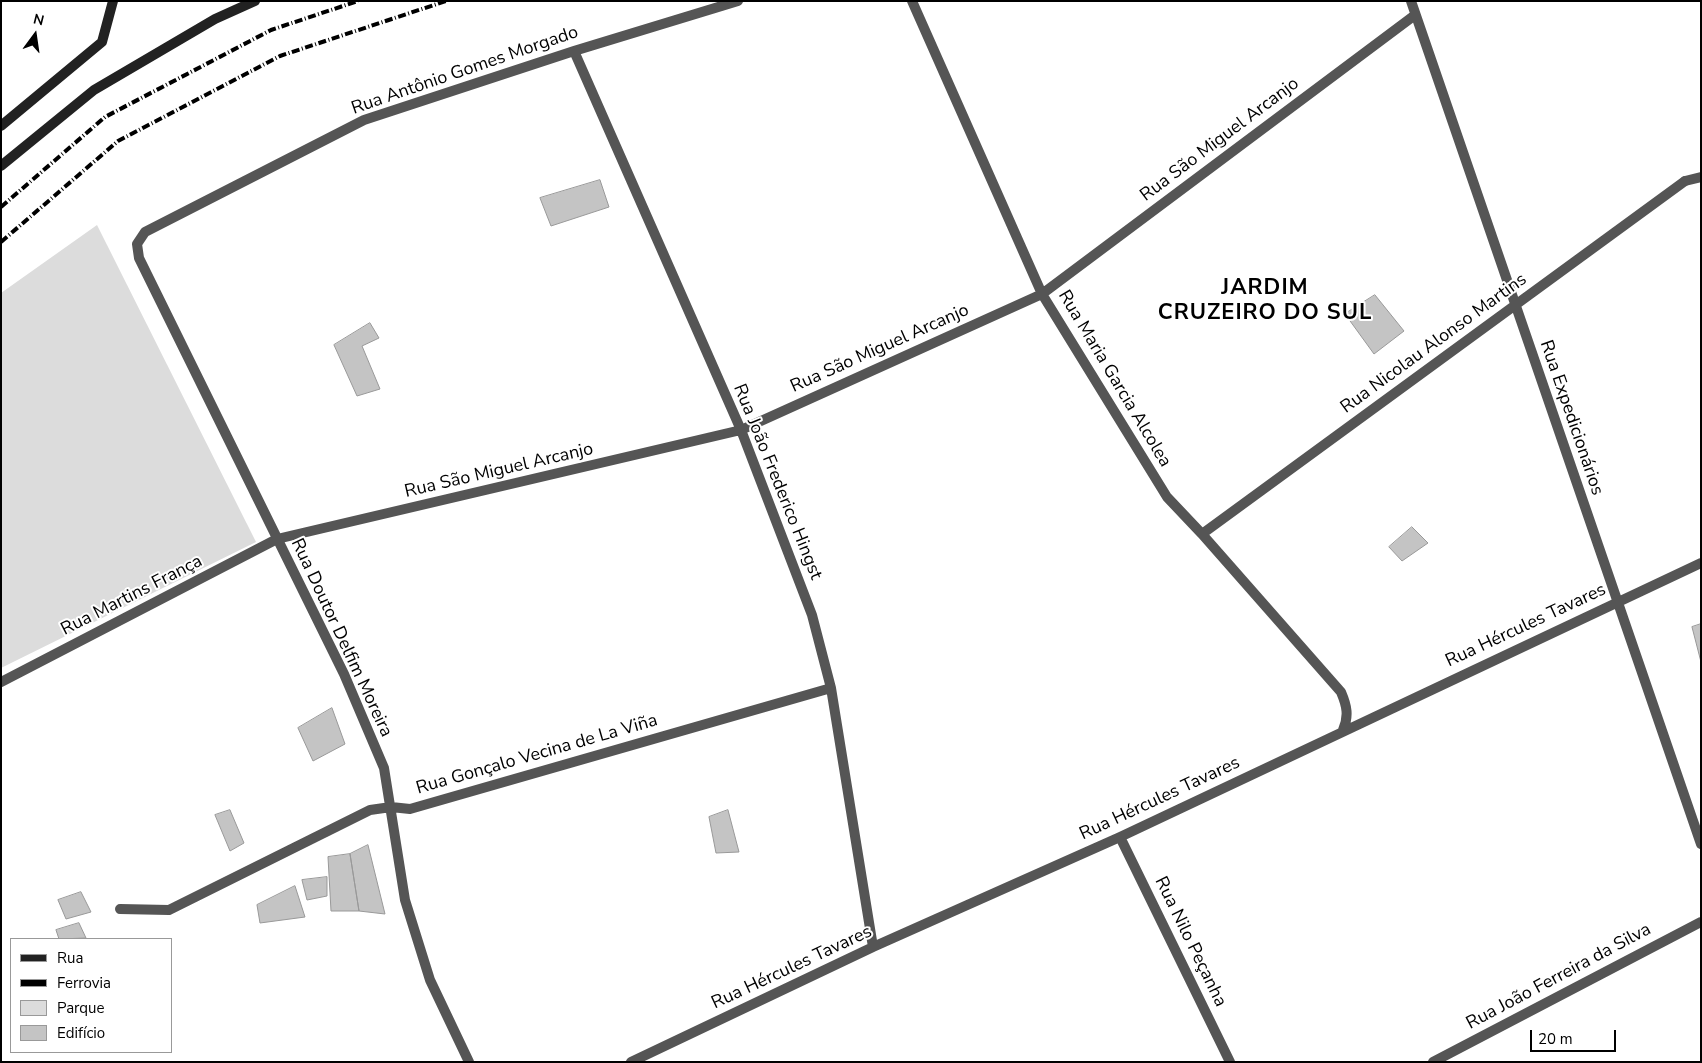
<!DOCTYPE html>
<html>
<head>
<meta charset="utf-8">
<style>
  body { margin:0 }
  #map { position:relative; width:1702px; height:1063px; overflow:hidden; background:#fff; font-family:"Nunito Sans",sans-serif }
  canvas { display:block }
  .frame { position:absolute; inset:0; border:2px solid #000; pointer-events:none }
  .legend { position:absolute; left:10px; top:938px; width:162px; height:115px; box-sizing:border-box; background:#fff; border:1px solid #999; margin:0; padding:6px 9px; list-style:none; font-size:15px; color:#000 }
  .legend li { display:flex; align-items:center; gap:10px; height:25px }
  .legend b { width:25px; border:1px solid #999 }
  .north { position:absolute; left:10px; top:10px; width:50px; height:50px; -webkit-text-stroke:4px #fff; paint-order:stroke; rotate:14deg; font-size:14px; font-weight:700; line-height:20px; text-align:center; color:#000 }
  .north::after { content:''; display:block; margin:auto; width:18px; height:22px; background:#000; clip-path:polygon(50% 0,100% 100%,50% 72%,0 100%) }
  .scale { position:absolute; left:1530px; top:1030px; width:86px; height:22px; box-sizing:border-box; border:2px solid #000; border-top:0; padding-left:6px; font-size:15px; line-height:18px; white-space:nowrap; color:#000; -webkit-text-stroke:4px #fff; paint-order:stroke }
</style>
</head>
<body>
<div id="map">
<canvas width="1702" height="1063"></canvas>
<div class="frame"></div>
<ul class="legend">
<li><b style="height:6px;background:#222"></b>Rua</li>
<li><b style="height:6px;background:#000"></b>Ferrovia</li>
<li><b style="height:14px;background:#dcdcdc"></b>Parque</li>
<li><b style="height:14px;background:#c4c4c4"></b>Edifício</li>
</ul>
<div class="north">N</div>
<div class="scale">20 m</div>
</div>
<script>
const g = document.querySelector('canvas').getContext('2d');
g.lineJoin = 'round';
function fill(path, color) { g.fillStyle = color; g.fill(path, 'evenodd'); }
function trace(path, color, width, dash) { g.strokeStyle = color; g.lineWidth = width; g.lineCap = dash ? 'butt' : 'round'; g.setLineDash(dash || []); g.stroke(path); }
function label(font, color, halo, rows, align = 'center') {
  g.font = font + ' "Nunito Sans",sans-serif'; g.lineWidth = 4; g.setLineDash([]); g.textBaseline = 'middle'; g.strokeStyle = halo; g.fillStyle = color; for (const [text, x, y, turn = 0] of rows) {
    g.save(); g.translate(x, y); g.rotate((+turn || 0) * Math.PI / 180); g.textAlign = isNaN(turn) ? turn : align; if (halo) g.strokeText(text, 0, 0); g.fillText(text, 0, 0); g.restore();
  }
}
fill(new Path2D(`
  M97,225l159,317 -255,126v-375z`), '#dcdcdc');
const building = new Path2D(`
  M600,180l9,27 -58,19 -11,-28z
  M1375,295l29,36 -30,23 -29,-40z
  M370,323l9,15 -17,8 18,43 -23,7 -23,-51z
  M1412,527l16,16 -26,18 -13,-14z
  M1701,624v38l-9,-35z
  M332,708l13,36 -32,17 -15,-33z
  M230,810l14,33 -14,8 -15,-36z
  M728,810l11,42 -23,1 -7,-36z
  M368,845l17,69 -26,-3 -9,-57z
  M350,854l9,57h-28l-3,-54z
  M327,877v19l-20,4 -5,-20z
  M295,886l10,31 -45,6 -3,-18z
  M81,892l10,20 -25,7 -8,-19z
  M79,923l7,15 -27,1 -3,-9z`);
fill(building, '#c4c4c4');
trace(building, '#999', 1);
trace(new Path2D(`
  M1685,181l16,-4`), '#555', 10);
trace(new Path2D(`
  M912,1l130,293 125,203 35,37 139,158c6,14 8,24 2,38
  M1411,1l290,843
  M574,51l167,379 71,185 19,73 42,259
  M1202,534l483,-353
  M1,682l276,-143 464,-109 301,-136 373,-279
  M1120,837l110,225
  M120,909l49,1 201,-100 21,-3 19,2 421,-121
  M469,1062l-39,-82 -25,-80 -21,-132 -40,-94 -205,-416 -2,-14 8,-12 219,-112 210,-69 164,-50
  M631,1062l242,-115 247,-110 581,-274
  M1433,1062l268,-140`), '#555', 10);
trace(new Path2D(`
  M1,126l101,-84 11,-41
  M1,166l93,-76 121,-71 40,-18`), '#222', 10);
trace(new Path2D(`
  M1,207l104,-90 166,-87 87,-29
  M1,242l117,-101 162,-85 166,-55`), '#000', 4, [8, 2.5, 1, 2.5]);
label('18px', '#000', '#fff', [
  ["Rua Antônio Gomes Morgado",465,71,-19],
  ["Rua São Miguel Arcanjo",1220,140,-37],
  ["Rua Nicolau Alonso Martins",1434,344,-36],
  ["Rua São Miguel Arcanjo",880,349,-24],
  ["Rua Maria Garcia Alcolea",1114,379,59],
  ["Rua Expedicionários",1571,418,71],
  ["Rua São Miguel Arcanjo",499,471,-13],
  ["Rua João Frederico Hingst",777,482,68],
  ["Rua Martins França",132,596,-27],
  ["Rua Hércules Tavares",1526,626,-25],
  ["Rua Doutor Delfim Moreira",341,638,65],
  ["Rua Gonçalo Vecina de La Viña",537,755,-16],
  ["Rua Hércules Tavares",1160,799,-25],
  ["Rua Nilo Peçanha",1190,942,64],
  ["Rua Hércules Tavares",792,968,-25],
  ["Rua João Ferreira da Silva",1559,977,-28]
]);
g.letterSpacing = '1px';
label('bold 22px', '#000', '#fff', [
  ["JARDIM",1265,289],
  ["CRUZEIRO DO SUL",1265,314]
]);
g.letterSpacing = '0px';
</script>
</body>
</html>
